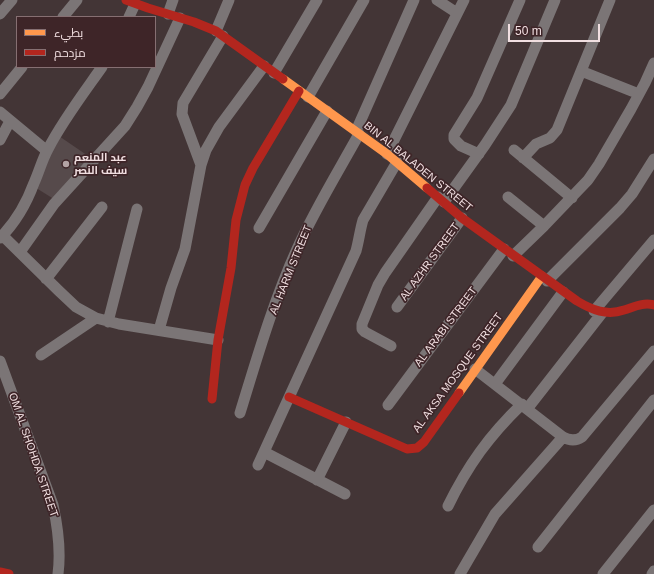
<!DOCTYPE html>
<html>
<head>
<meta charset="utf-8">
<style>
  body { margin:0 }
  #map { position:relative; width:654px; height:574px; overflow:hidden; background:#433536; font-family:Arial,Cairo,sans-serif }
  canvas { display:block }
  .legend { position:absolute; left:16px; top:16px; width:140px; height:52px; box-sizing:border-box; background:#3e2528; border:1px solid #866f72; margin:0; padding:5px 7px; list-style:none; font-size:12px; color:#f1dfe1 }
  .legend li { display:flex; align-items:center; gap:8px; height:20px }
  .legend b { width:20px; border:1px solid #866f72 }
  .scale { position:absolute; left:508px; top:24px; width:92px; height:18px; box-sizing:border-box; border:2px solid #f1dfe1; border-top:0; padding-left:5px; font-size:12px; line-height:14px; white-space:nowrap; color:#f1dfe1; -webkit-text-stroke:3px #3e2528; paint-order:stroke }
</style>
</head>
<body>
<div id="map">
<canvas width="654" height="574"></canvas>
<ul class="legend">
<li><b style="height:5px;background:#ff974d"></b>بطيء</li>
<li><b style="height:5px;background:#b3261e"></b>مزدحم</li>
</ul>
<div class="scale">50 m</div>
</div>
<script>
const g = document.querySelector('canvas').getContext('2d');
g.lineJoin = 'round';
function fill(path, color) { g.fillStyle = color; g.fill(path, 'evenodd'); }
function trace(path, color, width, dash) { g.strokeStyle = color; g.lineWidth = width; g.lineCap = dash ? 'butt' : 'round'; g.setLineDash(dash || []); g.stroke(path); }
function label(font, color, halo, rows, align = 'center') {
  g.font = font + ' Arial,Cairo,sans-serif'; g.lineWidth = 3.5; g.setLineDash([]); g.textBaseline = 'middle'; g.strokeStyle = halo; g.fillStyle = color; for (const [text, x, y, turn = 0] of rows) {
    g.save(); g.translate(x, y); g.rotate((+turn || 0) * Math.PI / 180); g.textAlign = isNaN(turn) ? turn : align; if (halo) g.strokeText(text, 0, 0); g.fillText(text, 0, 0); g.restore();
  }
}
fill(new Path2D(`
  M56,134l38,26 -37,41 -24,-15z`), '#564a4b');
trace(new Path2D(`
  M437,0l20,13
  M0,14l12,-14
  M168,14l5,-14
  M63,17l14,-17
  M129,17l6,-13
  M216,31l13,-31
  M581,71l58,23
  M274,73l43,-73
  M0,94l22,-27
  M308,97l56,-97
  M0,112l47,39
  M356,131l58,-131
  M0,140l10,-19
  M514,150l58,48
  M387,154l77,-154
  M479,154l-18,-8 -7,-7v-4l23,-37 43,-98
  M523,158l13,-14 14,-6 7,-8 53,-130
  M201,165l-19,-51 1,-11 40,-67
  M508,197l36,29
  M444,202l41,-57 26,-40 44,-105
  M259,228l68,-117
  M2,235l57,56 17,16 20,11 23,6 99,16
  M0,238c15,-15 27,-36 34,-55 5,-11 8,-23 14,-34 15,-29 35,-55 54,-82
  M20,252l34,-48 71,-78 12,-19 11,-20 32,-69
  M513,256l31,-30 44,-46 11,-16 32,-55 14,-26 9,-20
  M46,279l56,-72
  M547,281l73,-73 12,-14 22,-35
  M397,307l65,-89
  M594,311l60,-71
  M108,322l29,-113
  M159,330l12,-42 14,-39 16,-84 5,-15 13,-23 45,-61
  M391,346l-26,-14 -3,-3v-5l16,-39 7,-12 53,-76
  M41,355l55,-37
  M0,361l53,144c5,23 8,46 5,69
  M475,369l88,68c7,4 13,4 19,0l72,-86
  M495,384l68,-92
  M388,405l116,-156
  M527,409l75,-96
  M240,413c17,-55 33,-111 57,-164 18,-40 41,-77 62,-115
  M264,452l81,42
  M258,465l98,-214c3,-11 4,-21 7,-31l34,-58
  M317,480l29,-58
  M448,506c20,-41 41,-70 74,-102
  M538,547l116,-147
  M460,574l35,-60 68,-77
  M603,574l51,-64
  M652,574l2,-3`), '#7b7576', 11);
trace(new Path2D(`
  M283,79l104,75 40,34
  M459,393l83,-117`), '#ff974d', 9);
trace(new Path2D(`
  M126,0l22,8 46,14 22,9 67,48
  M427,188l35,30 115,83c15,9 30,15 47,9 10,-3 19,-8 30,-5
  M289,397l118,52 10,-1 7,-6 35,-49
  M212,399l6,-59 13,-72 5,-48 9,-35 8,-17 46,-77
  M0,572l9,2`), '#b3261e', 9);
for (const [x, y, r, color] of [
  [66,164,4,"#b4a4a5"]
]) { const dot = new Path2D(); dot.arc(x, y, r, 0, 2 * Math.PI); g.fillStyle = color; g.fill(dot); trace(dot, '#3e2528', 1.5); }
label('bold 11px', '#f1dfe1', '#3e2528', [
  ["عبد المنعم",74,158],
  ["سيف النصر",74,171]
], 'left');
label('11px', '#f1dfe1', '#3e2528', [
  ["BIN AL BALADEN STREET",418,167,39],
  ["AL AZHR STREET",430,262,-54],
  ["AL HARM STREET",291,270,-68],
  ["AL ARABI STREET",446,327,-53],
  ["AL AKSA MOSQUE STREET",458,373,-54],
  ["OM AL SHOHDA STREET",33,455,71]
]);
</script>
</body>
</html>
